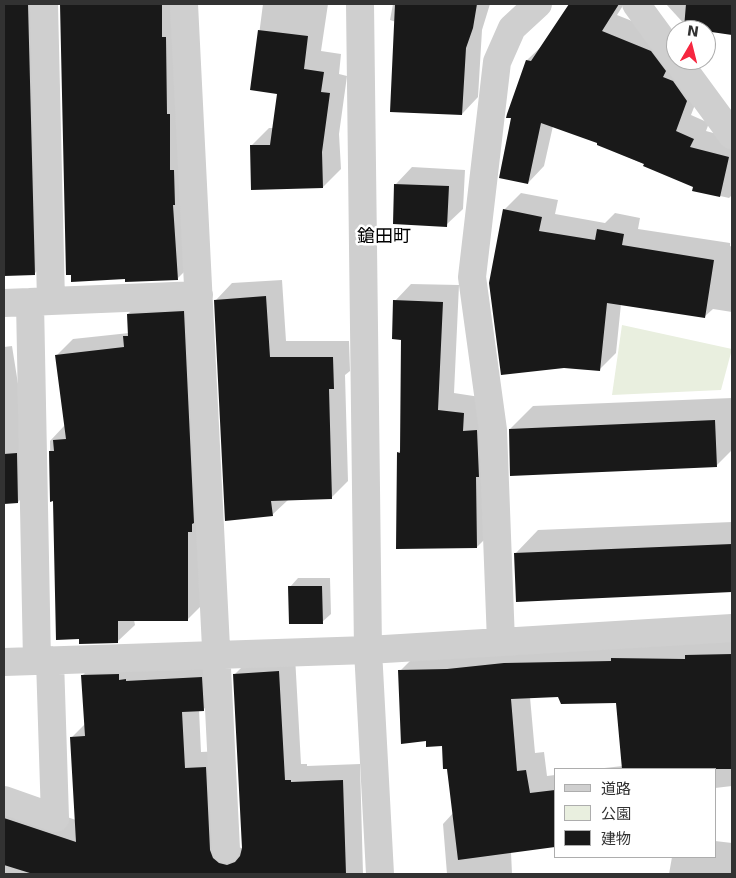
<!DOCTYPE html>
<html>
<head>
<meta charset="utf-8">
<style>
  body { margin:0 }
  #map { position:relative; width:736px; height:878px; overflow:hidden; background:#fff; font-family:"DejaVu Sans","Noto Sans JP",sans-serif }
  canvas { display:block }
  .frame { position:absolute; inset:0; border:5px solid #323232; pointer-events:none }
  .legend { position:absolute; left:554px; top:768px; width:162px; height:90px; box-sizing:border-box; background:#fff; border:1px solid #adadad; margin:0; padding:6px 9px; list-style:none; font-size:15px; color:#323232 }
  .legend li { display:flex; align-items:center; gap:10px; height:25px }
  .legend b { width:25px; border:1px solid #adadad }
  .north { position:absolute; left:666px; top:20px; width:50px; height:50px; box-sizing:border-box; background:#fff; border:1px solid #adadad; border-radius:50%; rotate:8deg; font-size:14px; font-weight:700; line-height:20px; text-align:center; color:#323232 }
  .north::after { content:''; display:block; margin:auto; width:18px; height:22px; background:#f62740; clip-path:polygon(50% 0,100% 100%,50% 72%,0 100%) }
</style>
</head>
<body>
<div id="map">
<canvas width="736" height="878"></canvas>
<div class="frame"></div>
<ul class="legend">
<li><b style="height:6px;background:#cfcfcf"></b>道路</li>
<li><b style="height:14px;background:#e9efdf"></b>公園</li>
<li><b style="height:14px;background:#191919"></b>建物</li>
</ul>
<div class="north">N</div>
</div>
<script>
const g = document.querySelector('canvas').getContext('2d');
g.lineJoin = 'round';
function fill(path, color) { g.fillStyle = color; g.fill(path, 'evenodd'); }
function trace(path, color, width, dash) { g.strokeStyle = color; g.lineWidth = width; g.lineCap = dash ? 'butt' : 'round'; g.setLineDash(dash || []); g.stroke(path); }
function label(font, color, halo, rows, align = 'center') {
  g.font = font + ' "DejaVu Sans","Noto Sans JP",sans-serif'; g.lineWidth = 5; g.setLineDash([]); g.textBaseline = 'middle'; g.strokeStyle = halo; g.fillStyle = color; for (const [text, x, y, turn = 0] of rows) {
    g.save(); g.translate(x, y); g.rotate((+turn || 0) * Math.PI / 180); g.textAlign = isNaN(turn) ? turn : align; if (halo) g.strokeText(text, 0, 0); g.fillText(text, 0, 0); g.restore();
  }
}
fill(new Path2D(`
  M622,325l110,24 -11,41 -109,5z`), '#e9efdf');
fill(new Path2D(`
  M4,4h41l6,253 -17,17 -30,1z
  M61,4h117l16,258 -17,17 -110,-6z
  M263,4h65l-7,47 20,3 -2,20 8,2 -8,58 2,35 -18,18 -72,-41 18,-18h4l5,-35 -26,-4z
  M393,4h97l-8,26 -4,67 -16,17 -66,-92 -6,-2z
  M571,4h53l-7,11 50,20 36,49 -12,31 18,8 -3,8 26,7v57l-3,3 -35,-8v-4l-96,-42 1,-1 -46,-17 -9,40 -16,17 -1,-123 16,-15z
  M666,4h66v29l-45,-6z
  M412,167l53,3 -2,39 -17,16 -50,-41z
  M521,193l37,7 -3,14 50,9 10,-10 25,5 -2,11 92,14v3l2,1v65l-19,-3 -9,8 -83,-13 -5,49 -17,17 -95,-160z
  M282,280l4,61h63l1,30 -5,4 3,106 -17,17 -43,2 -16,15 -56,-215 16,-17z
  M411,284l48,1 -5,108 26,4 14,133 -17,17 -79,-94 3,-3 1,-111 -7,-38z
  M200,295l4,308 -17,17h-53l1,5 -17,16 -63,-141h-4l-1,-59 15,-16 -9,-69 17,-17 56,-6 -1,-19 17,-17z
  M12,346l22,139 -16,17 -14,1v-156z
  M732,398v52l-16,16 -206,-37 23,-23z
  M732,522v69l-215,9 -2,-46 23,-24z
  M298,578h32l1,36 -9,8 -32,-35z
  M732,636v150l-17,2v-19h-120l28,-3 -6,-64 -58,-6 -29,1 5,56 9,-1 3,24 8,-1v71l-44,6 1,22h-65l-4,-50 11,-12 -11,-67 -16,-5 -27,-69 18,-18z
  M295,656l6,108h6v2l53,-2 3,110h-359v-78l72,24 -5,-82 15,-15 -4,-47 17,-17 119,3 1,31 -16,17h-4l2,42 21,-1 13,96 8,1 -9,-173 17,-17z
  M715,841l17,2v31h-63l3,-17h43z`), '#0003');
fill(new Path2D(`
  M4,4h24l7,271 -31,1z
  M60,4h102v33h4l1,77h3v56h4l1,35h-2l5,75 -53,2v-3l-54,3v-7h-5z
  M395,4h82l-4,24 -7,20 -4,67 -72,-3z
  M569,4h50l-17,27 49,20 15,20 -3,6 10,4 14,20 -11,30 18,8 -4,8 39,10 -9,40 -28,-6 1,-4 -50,-21 1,-2 -47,-19v-2l-56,-20 -13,61 -29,-6 12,-60h-5l1,-4 19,-54 5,1z
  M686,4h46v31l-48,-7z
  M258,30l50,6 -4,33 20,3 -3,20 9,1 -8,59 1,36 -72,2 -1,-45h20l7,-51 -27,-4z
  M394,184l55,2 -2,41 -54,-3z
  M503,209l39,8 -3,14 56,9 2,-11 27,5 -2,11 92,15 -9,58 -98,-15 -7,68 -36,-3 -63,7 -12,-92z
  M266,296l4,61h63l1,32h-5l3,110 -61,2 2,15 -48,5 -11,-221z
  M393,300l50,2 -5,108 26,3 -1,18 14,-1 2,47h-3l1,71 -81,1 1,-97 3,1 1,-113 -9,-1z
  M184,311l10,212 -2,1v8h-4v89h-70v22l-39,1v-5l-23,1 -3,-139 -3,1 -1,-51h5l-1,-11 13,-1 -11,-84 69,-8 -1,-11h5l-1,-22z
  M715,420l2,47 -207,9 -1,-47z
  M17,453l1,50 -14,1v-50z
  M732,544v48l-216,10 -2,-49z
  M288,586h34l1,38h-34z
  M732,654v115h-110l-6,-66 -55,1 -3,-7 -47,2 6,72 9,-1 4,23 25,-3v57l-97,13 -11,-91h-4l-1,-23 -16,1v-6l-25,3 -3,-74 49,-1 57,-6 107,-2v-3l74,1v-4z
  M279,671l6,109h6v2l52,-2 3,94h-313l-29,-9v-47l72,24 -6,-105 15,-1 -4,-61 38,-1v6l7,-1v2l76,-4 2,34 -22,1 3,56 21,-1 4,83 3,8 6,5 8,2 8,-3 5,-6 2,-8 -9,-174z`), '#191919');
trace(new Path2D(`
  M184,4l42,845
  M360,4l8,646 12,224
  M636,4l96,131
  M51,301l148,-6
  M4,303l26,-1
  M501,642l-8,-212 -21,-153 25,-215 15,-34 26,-24
  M37,661l-7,-359 21,-1 -7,-297
  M4,662l364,-12 364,-22
  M4,800l51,18 -5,-158`), '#cfcfcf', 28);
label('18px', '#000', '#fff', [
  ["鎗田町",384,237]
]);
</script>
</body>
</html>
